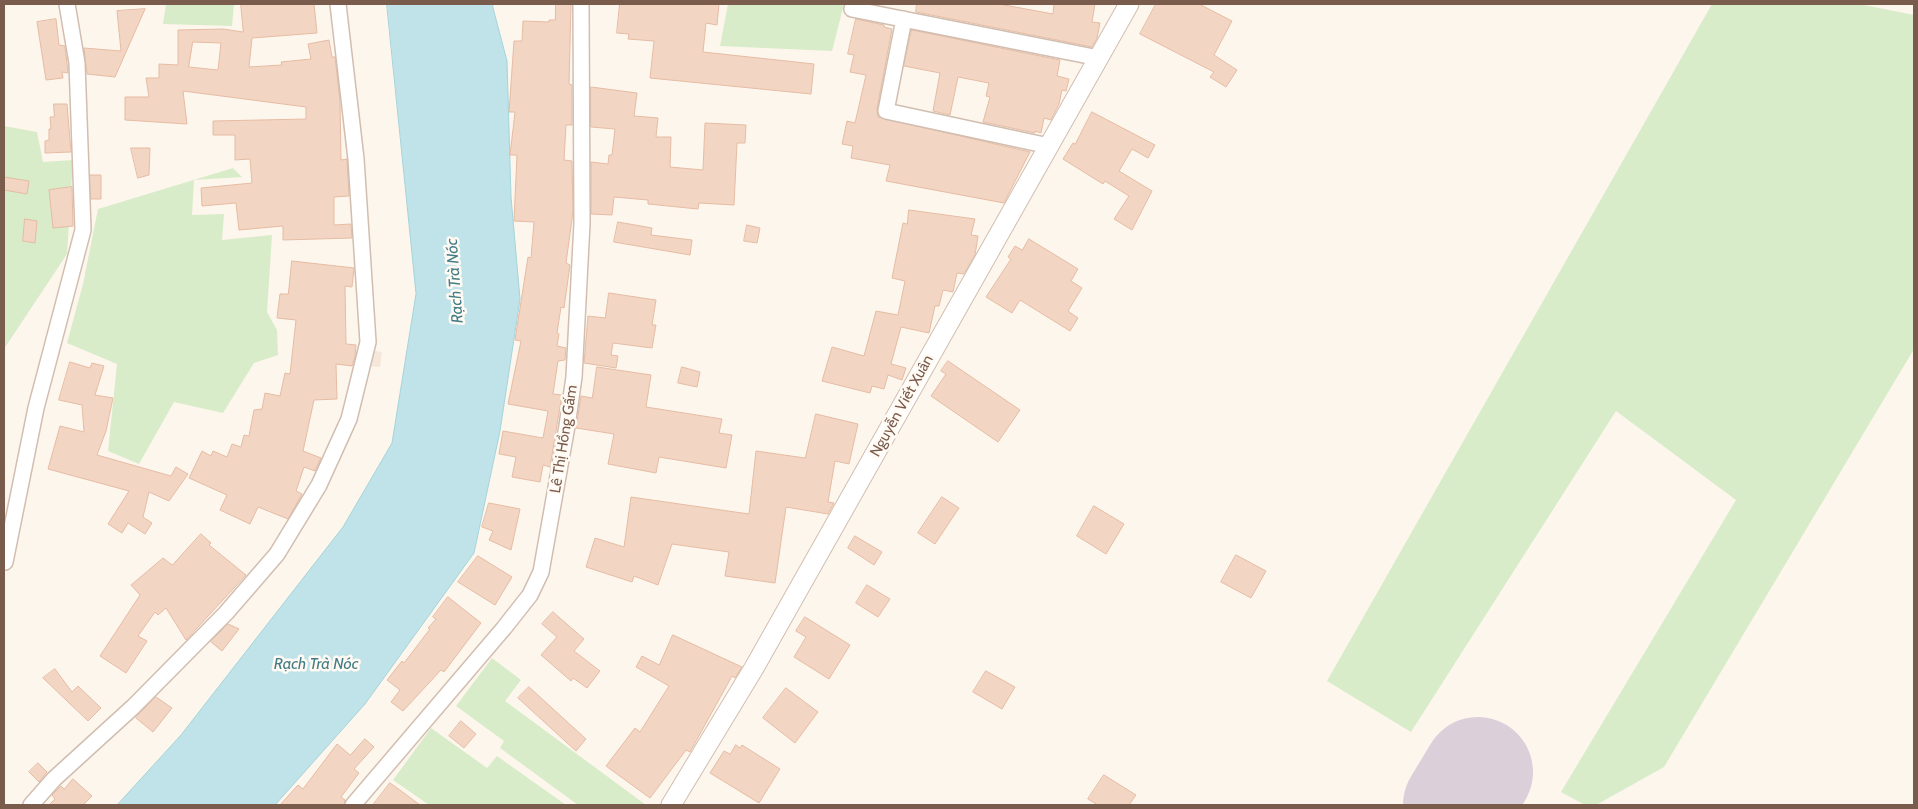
<!DOCTYPE html>
<html>
<head>
<meta charset="utf-8">
<style>
  body { margin:0 }
  #map { position:relative; width:1918px; height:809px; overflow:hidden; background:#fdf6ec; font-family:Cabin,sans-serif }
  canvas { display:block }
  .frame { position:absolute; inset:0; border:5px solid #7a5c4d; pointer-events:none }
</style>
</head>
<body>
<div id="map">
<canvas width="1918" height="809"></canvas>
<div class="frame"></div>
</div>
<script>
const g = document.querySelector('canvas').getContext('2d');
g.lineJoin = 'round';
function fill(path, color) { g.fillStyle = color; g.fill(path, 'evenodd'); }
function trace(path, color, width, dash) { g.strokeStyle = color; g.lineWidth = width; g.lineCap = dash ? 'butt' : 'round'; g.setLineDash(dash || []); g.stroke(path); }
function label(font, color, halo, rows, align = 'center') {
  g.font = font + ' Cabin,sans-serif'; g.lineWidth = 5; g.setLineDash([]); g.textBaseline = 'middle'; g.strokeStyle = halo; g.fillStyle = color; for (const [text, x, y, turn = 0] of rows) {
    g.save(); g.translate(x, y); g.rotate((+turn || 0) * Math.PI / 180); g.textAlign = isNaN(turn) ? turn : align; if (halo) g.strokeText(text, 0, 0); g.fillText(text, 0, 0); g.restore();
  }
}
fill(new Path2D(`
  M369,350l13,2 -2,15 -14,-1z`), '#f5e8da');
fill(new Path2D(`
  M166,4h68l-2,22 -69,-2z
  M728,4h116l-12,47 -112,-5z
  M1712,4h147l55,11v334l-250,418 -68,38h-11l-24,-13 175,-292 -120,-89 -205,321 -84,-51z
  M4,126l33,6 6,30 30,-2 -6,94 -63,95z
  M233,168l9,9 -48,3 -2,35 32,-1 -2,26 50,-5 -5,77 10,18 1,25 -24,8 -31,50 -49,-11 -35,62 -31,-13 9,-87 -50,-21 16,-59 15,-75z
  M492,658l29,22 -16,21 141,104h-68l-78,-57 4,-7 -48,-35z
  M431,728l56,40 10,-12 69,49h-137l-36,-25z`), '#d8ecc9');
const water = new Path2D(`
  M387,4h105l15,57 4,136 9,102 -20,132 -26,122 -109,151 -90,101h-158l64,-70 162,-208 49,-84 24,-149z`);
fill(water, '#bfe3e8');
trace(water, '#a5d3da', 1);
trace(new Path2D(`
  M1458,805l20,-33`), '#dbcfda', 110);
const building = new Path2D(`
  M241,4h73l3,29 -65,5 -3,29 33,-2 -1,-3 30,-3 -3,-15 21,-4 3,17h3l5,44 1,59 6,-1 2,37 -15,1v28l17,-1 1,14 -69,2v-14l-44,4 -3,-27 -34,3 -1,-18 51,-5 -2,-24 -15,1v-25h-22v-14l93,-2v-12l-123,-16 4,33 -62,-4v-23h24l-3,-19h13v-14l19,1v-35l45,-1 20,3zM193,42l28,1 -3,27 -29,-3z
  M556,4h15l-2,80 3,1v40h-6l-2,35 8,1 1,51 -7,51 4,2 -6,43 -3,-1 -4,26 2,1 -2,12 9,2 -1,12 -7,1 -5,33 9,1 -12,72 -7,-2 -3,17 -28,-5 4,-20 -17,-3 4,-23 40,7 5,-27 -40,-7 13,-63 -6,-1 13,-83 3,1 3,-36 -20,-1 3,-66h-7l5,-43h-6l5,-71h8l1,-20 26,1v-2h6z
  M620,4h99l-2,21 -11,-2 -3,29 111,12 -3,30 -161,-16 4,-37 -26,-2 1,-5 -12,-1z
  M917,4h82l54,10 1,-10h41l-3,18 8,1 -3,15 -5,9 -176,-35z
  M1156,4h43l33,17 -18,34 23,15 -11,17 -16,-10 4,-5 -74,-38z
  M145,9l-30,68 -28,-3 -3,-26 37,3 -4,-40z
  M56,19l3,26 6,1 3,27 -6,-1 1,6 -17,2 -9,-58z
  M856,19l28,6v2l8,2 -15,80 1,8 152,35 -26,51 -118,-22 4,-16 -39,-7 2,-12 -11,-2 5,-23 8,2 11,-48 -16,-3 4,-17 -6,-1z
  M912,30l148,30 -3,16 12,3 -3,12 -4,-1 -3,14 -8,16 -7,-2 -3,15 -6,-2v2l-52,-11 7,-25 -4,-1 3,-13 -31,-6 -8,38 -17,-4 7,-38 -36,-7z
  M591,87l46,6 -3,23 24,2 -2,19h15l-1,30 33,3 2,-47 41,2 -1,18h-8l-3,62 -35,-2 -1,6 -50,-5v-4l-34,-3 -2,18 -21,-1v-52l17,2 1,-9h3l3,-26 -24,-2z
  M54,104h13l4,48 -26,1v-12l4,-1v-11h2l-1,-12h4z
  M1092,112l63,33 -7,13 -16,-9 -13,22 33,20 -20,39 -18,-11 15,-23 -24,-15 -2,3 -40,-25 10,-16 2,1z
  M131,148h19l-1,27 -11,3z
  M90,175h11v24h-10z
  M4,177l25,4 -2,13 -23,-4z
  M72,187l1,39 -20,2 -4,-38z
  M909,210l66,9 -4,16 7,1 -3,19 -11,19 -7,-1 -4,19 -10,-2 -4,16h-4l-6,27 -28,-6 -10,37 15,4 -4,12 -14,-5 -4,14 -12,-3 -2,7 -48,-12 10,-34 32,9 12,-45 22,4 7,-34 -13,-3 11,-55 4,1z
  M25,219l12,2 -2,22 -12,-2z
  M618,222l34,6 -1,7 41,5 -2,15 -76,-13z
  M747,225l13,3 -3,15 -13,-2z
  M1029,239l49,30 -7,12 11,7 -14,23 10,7 -8,13 -50,-31 -8,13 -26,-16 25,-38 -3,-2 7,-11 7,4z
  M292,261l62,7 -2,19 -7,-1 1,58 10,1 -1,12 -3,9 -16,-2 1,35 -23,1 -11,51 18,7 -6,13 -11,-4 -8,24 6,3 -14,25 -30,-12 -8,17 -30,-14 7,-15 -38,-17 13,-27 9,5 2,-5 14,6 5,-13 9,3 3,-12 5,1 5,-26 8,-1 3,-16 15,3 5,-23 5,1 6,-54 -19,-2 3,-24h8z
  M609,293l47,7 -4,25h4l-4,23 -39,-5 -2,12 7,1 -2,12 -32,-5 4,-47 17,2z
  M948,361l72,49 -22,32 -67,-46 15,-22 -5,-3z
  M70,362l20,6 2,-5 12,3 -9,29 18,3 -7,33 -9,24 74,21 5,-9 12,7 -19,27 -20,-9 -6,25 9,6 -7,11 -17,-11 -6,10 -14,-9 21,-33 -81,-22 12,-43 24,6 -2,-27 -23,-5z
  M597,367l54,8 -5,32 76,12 -3,14 13,2 -6,33 -67,-11 -3,16 -48,-9 6,-30 -38,-6 5,-32 11,2z
  M682,367l18,5 -3,15 -19,-4z
  M816,414l42,10 -9,40 -14,-3 -7,41 6,1 -6,11 -42,-7 -11,76 -50,-7 4,-24 -57,-8 -14,41 -24,-9 -2,6 -46,-15 9,-29 29,9 7,-50 118,17 7,-63 49,7z
  M942,497l17,11 -24,36 -17,-11z
  M489,503l31,6 -9,41 -22,-10 4,-9 -11,-4z
  M1094,506l30,18 -18,30 -29,-18z
  M201,534l10,9 -2,2 37,30 -60,65 -20,-32 -8,7 -3,-3 -17,24 9,5 -21,32 -26,-17 40,-61 -9,-10 32,-27 9,7z
  M855,536l27,16 -8,13 -26,-17z
  M1236,555l30,16 -15,27 -30,-16z
  M478,556l34,21 -17,28 -37,-23z
  M867,585l23,14 -12,18 -22,-14z
  M448,597l33,26 -37,49 -3,-2 -38,41 -12,-9 9,-12 -13,-10 15,-19 2,2 26,-34 -2,-1 8,-9 -3,-2z
  M553,612l31,27 -10,12 26,20 -13,17 -14,-10 -2,3 -30,-26 16,-18 -15,-13z
  M805,617l45,28 -21,34 -35,-22 12,-20 -10,-6z
  M228,624l11,5 -17,22 -11,-9z
  M673,635l69,32 -7,11 -3,-2 -42,76 -4,-2 -36,48 -44,-32 29,-38 5,4 29,-46 -33,-19 6,-11 17,9z
  M55,669l17,23 6,-6 23,22 -13,13 -45,-43z
  M986,671l29,16 -13,22 -29,-17z
  M529,687l57,52 -10,12 -58,-53z
  M786,688l32,24 -23,31 -32,-25z
  M156,697l16,11 -19,24 -17,-14z
  M461,721l15,13 -12,14 -15,-12z
  M365,739l9,8 -20,22 5,4 -18,24 4,3 -1,5h-64l18,-20 5,4 34,-45 13,11z
  M736,745l4,3 2,-3 38,24 -21,34 -49,-30 14,-22 6,3z
  M38,763l9,9 -8,10 -10,-10z
  M1104,775l32,20 -7,10h-31l-10,-6z
  M73,779l19,17 -9,9h-34l6,-6 -3,-4 9,-9 3,3z
  M390,783l14,10 16,12h-47z`);
fill(building, '#f3d5c3');
trace(building, '#e6bba3', 1);
const minor = new Path2D(`
  M852,9l247,49
  M904,19l-18,92 163,35
  M5,562l31,-154 47,-178 -6,-167 -10,-59
  M31,805l23,-26 79,-72 93,-94 51,-59 42,-69 30,-66 19,-77 -12,-183 -18,-155
  M353,805l151,-177 26,-33 11,-23 26,-146 7,-49 8,-154 -1,-219`);
const tertiary = new Path2D(`
  M671,805l83,-137 375,-664`);
trace(minor, '#d1beb0', 18);
trace(tertiary, '#d1beb0', 21);
trace(minor, '#fff', 15);
trace(tertiary, '#fff', 19);
label('15px', '#7a5c4d', '#fffaf3', [
  ["Nguyễn Viết Xuân",902,406,-61],
  ["Lê Thị Hồng Gấm",564,439,-81]
]);
label('italic 16px', '#437c86', '#fffaf3', [
  ["Rạch Trà Nóc",455,281,-94],
  ["Rạch Trà Nóc",316,664]
]);
</script>
</body>
</html>
